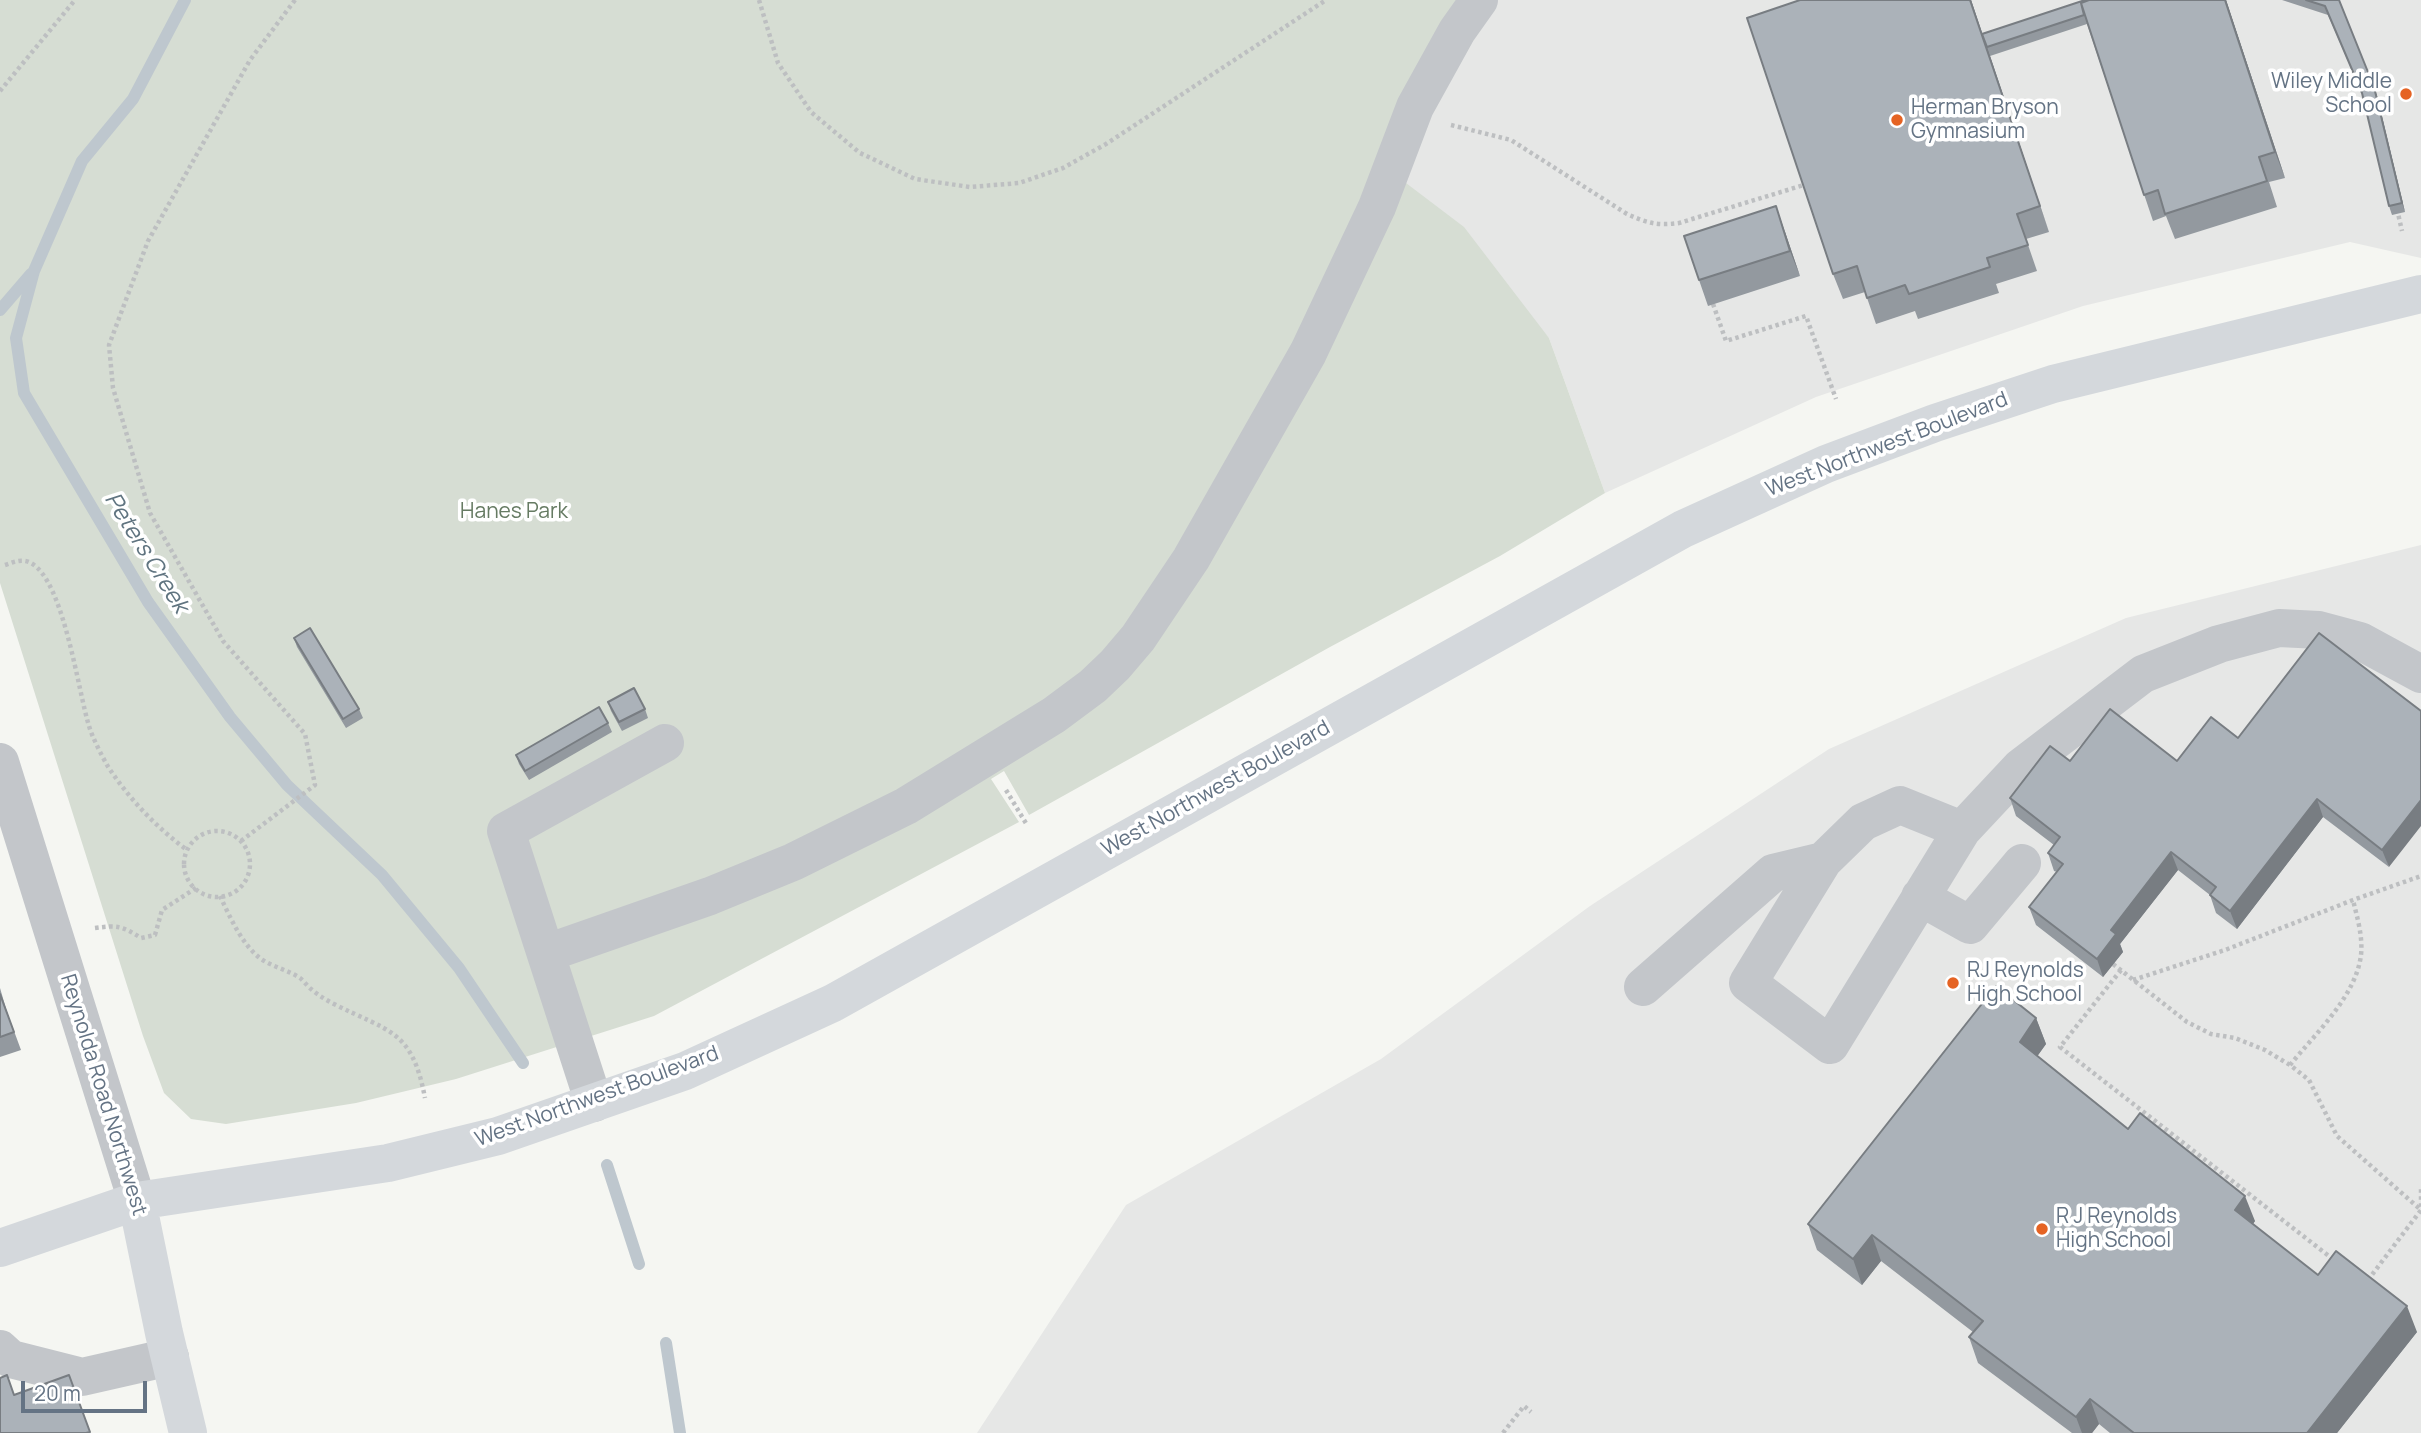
<!DOCTYPE html>
<html>
<head>
<meta charset="utf-8">
<style>
  body { margin:0 }
  #map { position:relative; width:2421px; height:1433px; overflow:hidden; background:#f5f6f2; font-family:Manrope,sans-serif }
  canvas { display:block }
  .scale { position:absolute; left:21px; top:1381px; width:126px; height:32px; box-sizing:border-box; border:4px solid #647384; border-top:0; padding-left:9px; font-size:21px; line-height:24px; white-space:nowrap; color:#647384; -webkit-text-stroke:5px #fff; paint-order:stroke }
</style>
</head>
<body>
<div id="map">
<canvas width="2421" height="1433"></canvas>
<div class="scale">20 m</div>
</div>
<script>
const g = document.querySelector('canvas').getContext('2d');
g.lineJoin = 'round';
function fill(path, color) { g.fillStyle = color; g.fill(path, 'evenodd'); }
function trace(path, color, width, dash) { g.strokeStyle = color; g.lineWidth = width; g.lineCap = dash ? 'butt' : 'round'; g.setLineDash(dash || []); g.stroke(path); }
function label(font, color, halo, rows, align = 'center') {
  g.font = font + ' Manrope,sans-serif'; g.lineWidth = 7; g.setLineDash([]); g.textBaseline = 'middle'; g.strokeStyle = halo; g.fillStyle = color; for (const [text, x, y, turn = 0] of rows) {
    g.save(); g.translate(x, y); g.rotate((+turn || 0) * Math.PI / 180); g.textAlign = isNaN(turn) ? turn : align; if (halo) g.strokeText(text, 0, 0); g.fillText(text, 0, 0); g.restore();
  }
}
fill(new Path2D(`
  M1497,0h924v258l-71,-16 -267,64 -267,91 -211,96 -56,-155 -147,-158 21,-54z
  M2421,545v888h-1444l149,-228 255,-146 209,-153 239,-157 297,-131z`), '#e6e7e6');
fill(new Path2D(`
  M0,0h1497l-74,126 -21,54 62,47 85,111 56,155 -105,63 -170,91 -301,168 -25,-44 -13,8 28,43 -365,194 -198,63 -100,24 -130,21 -35,-5 -27,-26 -21,-57 -143,-453z`), '#d6ddd3');
trace(new Path2D(`
  M185,0l-52,99 -51,62 -48,110 -18,67 8,55 124,209 82,115 57,68 95,90 77,93 64,95
  M0,310l31,-36
  M607,1165l32,99
  M666,1343l14,90`), '#bec7ce', 12);
trace(new Path2D(`
  M759,0l19,63 33,49 49,41 55,26 55,8 49,-4 44,-15 43,-24 220,-144
  M0,91l75,-91
  M1451,125l60,15 116,74c20,9 30,12 52,9l125,-38
  M2397,209l5,22
  M1713,304l13,37 80,-25 30,83
  M5,565c9,-3 17,-7 26,-2 33,18 47,128 58,163 4,13 12,28 18,39 21,33 49,62 80,85
  M1006,790l21,35
  M184 864a33 33 0 1 1 66 0a33 33 0 1 1-66 0Z
  M241,841l74,-56 -10,-51 -82,-93 -73,-128 -37,-125 -4,-43 39,-104 102,-181 45,-60
  M220,896c10,21 22,49 41,63 12,8 27,11 39,19 4,3 7,8 11,11 7,6 15,11 23,15 55,28 78,25 91,94
  M95,928c23,-3 27,-2 46,10l14,-3 7,-25 34,-22
  M2113,964l74,58 24,12 24,4 30,12 25,15 19,15 28,56 84,74
  M2121,970l-61,77 274,213
  M2133,980l92,-30 128,-50 68,-24
  M2290,1065c26,-32 66,-69 71,-110 2,-19 -4,-38 -8,-55
  M2368,1280l53,-70v-22
  M1503,1433l21,-27 7,6`), '#bdbfc1', 4.5, [3.5, 3.5]);
trace(new Path2D(`
  M0,762l137,439
  M1962,830l-62,-25 -37,17 -40,39 -75,122 82,62 132,-215 59,-63 122,-93 76,-30 60,-16 40,2 41,11 61,33
  M1920,897l50,28 52,-62
  M547,953l163,-57 83,-34 113,-56 148,-91 39,-29 22,-21 23,-27 53,-79 117,-206 69,-146 38,-100 42,-76 22,-31
  M1643,987l130,-114 50,-12
  M594,1103l-88,-272 159,-88
  M0,1349l11,10 71,18 88,-20`), '#c3c6ca', 38);
trace(new Path2D(`
  M137,1201l27,132 24,100
  M0,1248l137,-47 251,-38 110,-27 187,-65 148,-68 850,-474 143,-65 109,-41 118,-39 368,-90`), '#d4d8dc', 38);
fill(new Path2D(`
  M1971,0l11,34 103,-34h141l59,178 -16,4 8,25 -102,32 -9,-23 -13,5 -66,-197 -97,32 -2,-6 61,182 -23,7 11,32 -41,13 3,9 -81,26 -3,-8 -39,13 -11,-32 -22,7 -10,-25z
  M2282,0h57l38,96 28,116 -13,3 -3,-9 -26,-110 -35,-81z
  M1785,232l15,44 -92,30 -9,-26z
  M2319,633l70,234 -66,-50 -86,112 -21,-16 -6,-18 -32,-25 -58,74 3,8 -20,25 -67,-52 -7,-18 28,-35 -3,-1 -6,-18 6,-8 -38,-29 -6,-18 60,-37h107l61,-23z
  M294,638l65,71 4,9 -17,10 -49,-81z
  M608,702l37,7 3,9 -26,13 -11,-20z
  M608,723l4,9 -83,48 -10,-16 -3,-9z
  M0,988l7,24 14,38 -21,7z
  M2036,1018l10,26 -9,12 91,73 127,92 -2,3 65,51 99,57 -80,101h-227l-11,-9 -7,9h-20l-94,-70 -9,-26 4,-5 -92,-71 -19,24 -45,-35 -9,-26z`), '#93999f');
fill(new Path2D(`
  M1970,0h1l78,232 -9,-26z
  M2225,0h1l59,178 -10,-26z
  M2374,87l3,9 28,116 -3,-9z
  M1776,206l9,26 15,44 -10,-25z
  M2317,799l6,18 -86,112 -7,-18z
  M2421,800v26l-32,41 -7,-17z
  M2171,852l7,18 -58,74 3,8 -20,25 -6,-18 14,-29z
  M2036,1018l10,26 -17,24 -9,-26z
  M2245,1196l10,25 -11,15 -9,-26z
  M1872,1235l9,26 -19,24 -9,-26z
  M2407,1306l10,26 -80,101h-30z
  M2090,1399l9,25 -7,9h-10l-6,-16z`), '#787d82');
const building = new Path2D(`
  M1800,0h170l70,206 -23,8 11,31 -41,13 3,9 -81,27 -4,-9 -38,13 -10,-32 -24,8 -86,-256z
  M2085,0h4l-8,3 3,12 -97,32 -5,-13z
  M2089,0h136l50,152 -16,5 8,24 -102,33 -7,-24 -14,5 -63,-192z
  M2306,0h33l35,87 28,116 -13,3 -27,-113 -37,-87z
  M1776,206l14,45 -91,29 -15,-44z
  M310,628l49,81 -16,10 -49,-81z
  M2319,633l102,78v89l-39,50 -65,-51 -87,112 -20,-16 6,-8 -45,-35 -60,78 5,4 -19,25 -68,-52 34,-43 -15,-11 12,-16 -50,-39 40,-52 20,15 40,-52 67,52 34,-44 27,21z
  M634,688l11,21 -26,13 -11,-20z
  M599,707l9,16 -83,48 -9,-16z
  M1996,986l40,32 -16,24 108,87 12,-16 105,83 -10,14 83,65 18,-24 71,55 -100,127h-173l-44,-34 -14,18 -107,-80 14,-16 -111,-86 -19,24 -45,-35z
  M0,994l14,38 -14,5z
  M7,1375l7,20 55,-20 21,57 -4,1h-86v-55z`);
fill(building, '#abb2b9');
trace(building, '#787d82', 2);
for (const [x, y, r, color] of [
  [2406,94,7,"#e56323"],
  [1897,120,7,"#e56323"],
  [1953,983,7,"#e56323"],
  [2042,1229,7,"#e56323"]
]) { const dot = new Path2D(); dot.arc(x, y, r, 0, 2 * Math.PI); g.fillStyle = color; g.fill(dot); trace(dot, '#fff', 2.5); }
label('21px', '#647384', '#fff', [
  ["Wiley Middle",2392,82,"right"],
  ["School",2392,106,"right"],
  ["Herman Bryson",1911,108],
  ["Gymnasium",1911,132],
  ["RJ Reynolds",1967,971],
  ["High School",1967,995],
  ["R J Reynolds",2056,1217],
  ["High School",2056,1241]
], 'left');
label('21px', '#647384', '#fff', [
  ["West Northwest Boulevard",1887,445,-21],
  ["West Northwest Boulevard",1216,789,-29],
  ["Reynolda Road Northwest",103,1095,73],
  ["West Northwest Boulevard",597,1097,-20]
]);
label('21px', '#667b63', '#fff', [
  ["Hanes Park",514,512]
]);
label('italic 23px', '#607480', '#fff', [
  ["Peters Creek",146,553,58]
]);
</script>
</body>
</html>
